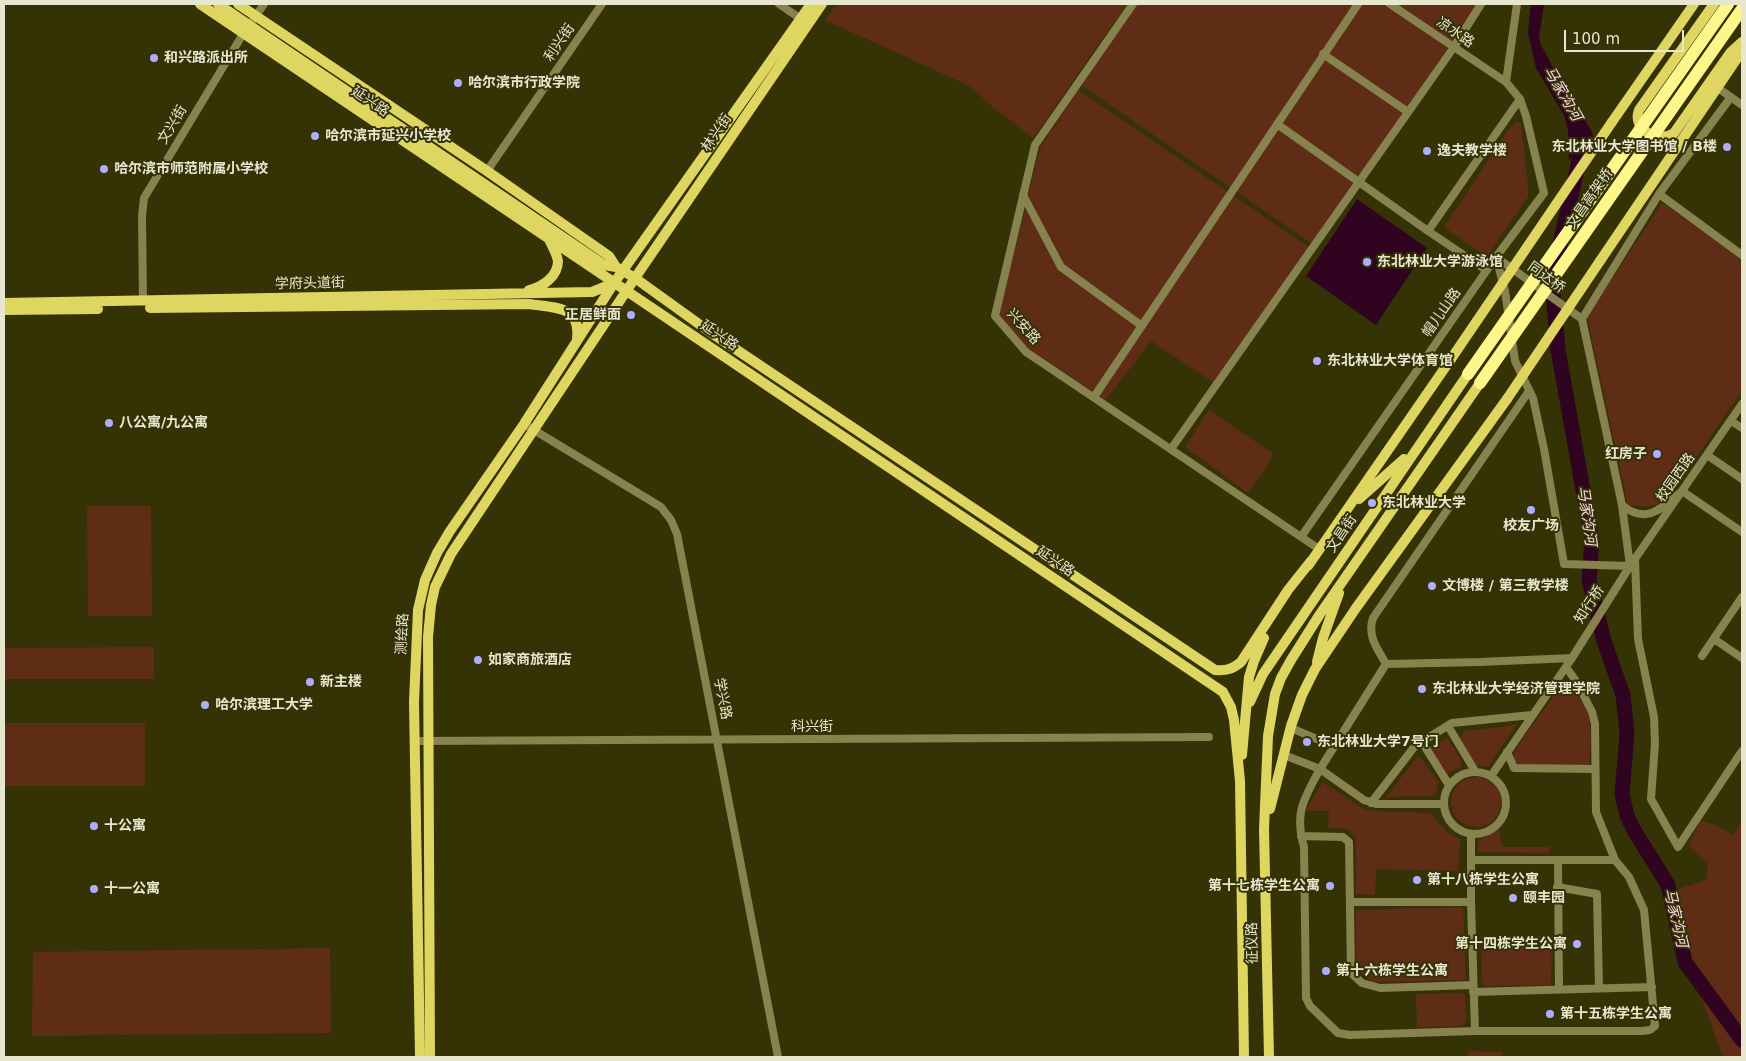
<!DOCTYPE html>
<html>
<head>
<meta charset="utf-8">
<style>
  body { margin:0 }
  #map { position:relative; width:1746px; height:1061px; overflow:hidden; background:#353206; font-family:"DejaVu Sans",sans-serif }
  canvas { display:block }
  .frame { position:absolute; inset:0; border:5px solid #e7e6cf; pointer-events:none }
  .scale { position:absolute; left:1564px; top:30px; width:120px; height:22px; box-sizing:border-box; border:2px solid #e7e6cf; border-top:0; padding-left:6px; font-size:15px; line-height:18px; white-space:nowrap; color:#e7e6cf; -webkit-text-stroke:4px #353206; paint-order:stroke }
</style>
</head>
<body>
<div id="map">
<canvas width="1746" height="1061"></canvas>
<div class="frame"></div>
<div class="scale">100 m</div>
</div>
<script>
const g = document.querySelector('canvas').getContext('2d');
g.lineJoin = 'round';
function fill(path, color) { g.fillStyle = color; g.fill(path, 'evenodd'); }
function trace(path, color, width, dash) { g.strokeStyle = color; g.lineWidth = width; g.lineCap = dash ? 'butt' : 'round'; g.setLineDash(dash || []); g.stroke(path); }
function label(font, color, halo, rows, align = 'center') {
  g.font = font + ' "DejaVu Sans","Noto Sans SC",sans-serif'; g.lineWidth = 4; g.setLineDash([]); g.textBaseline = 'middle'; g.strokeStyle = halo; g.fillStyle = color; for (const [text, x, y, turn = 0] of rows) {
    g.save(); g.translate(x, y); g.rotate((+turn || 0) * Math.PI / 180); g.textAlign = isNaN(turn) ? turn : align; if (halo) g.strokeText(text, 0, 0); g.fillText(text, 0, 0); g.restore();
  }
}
fill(new Path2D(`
  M837,4h290l-94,134 -39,-30 -24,-22 -145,-66z
  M1136,4h248l64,43 -134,198 -233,-160z
  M1395,4h83l-25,39z
  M1078,90l231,157 -96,135 -62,-41 -45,59 -77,-51 -30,-34 41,-167z
  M1516,122h4l1,3 7,59v13l-40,58h-4l-40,-28 64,-97z
  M1662,203l76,53 4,16v119l-76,110c-13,6 -24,6 -38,4l-41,-189z
  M1209,410l63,43 -2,9 -22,31 -63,-46z
  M87,506h64l1,110h-64z
  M154,647v32h-150v-31z
  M1569,686c26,25 23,47 20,80l-69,2 -5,-5 -2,-6 8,-16 39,-54z
  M4,723h141v63h-141z
  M1518,723l-30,44 -12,-2 -16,-27 4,-7 45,-5z
  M1447,738l13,20 2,6 -1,3 -14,6 -15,-21 -1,-5z
  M1417,757h3l19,25 -4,14 -49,1z
  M1451 802a25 25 0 1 1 50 0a25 25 0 1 1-50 0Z
  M1323,782l41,27 11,2 57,2 6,9 11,11 11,6 -2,32 -82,-2 -1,26 -19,-1v-56l-8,-9 -20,-1 1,-17h-24z
  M1700,821l16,4 16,10 10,-13v235h-19l-59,-163 42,-14 2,-17 -20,-17z
  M1499,830l3,17h47v6l-71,-1v-11z
  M1463,907l3,73 -93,2 -17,-12v-60z
  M1481,936h71l-1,49 -66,1 -3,-5z
  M330,948l1,85 -299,3 1,-84z
  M1461,993l4,1 1,28 -4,4 -45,1 -1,-33z
  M1468,1051l33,1v5h-33z`), '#5f2d15');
fill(new Path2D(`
  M1531,4h13l-5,34 2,7 47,88 -19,28 -1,-31 -4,-15 -28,-47 -8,-35z
  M1357,199l70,49 -51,77 -70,-49z`), '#300321');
trace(new Path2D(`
  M1577,121l8,14 -33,144 6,71 34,190 -3,40 15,61 19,54 4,39 -5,60 5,22 8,16 33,53 17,77 57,78`), '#300321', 15);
trace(new Path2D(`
  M779,4l22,15
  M1133,4l-98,141 -40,171 31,36 293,197
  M1390,4l116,78
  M253,20l11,-16
  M1323,54l85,58
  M1718,88l24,17
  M1277,124l151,107
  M487,171l115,-167
  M1659,194l83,61
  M1023,195l38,72 81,59
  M1496,257l9,34 10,70 18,37 11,51 20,115 66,2
  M1496,257l86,62
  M1486,270l-58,-39 92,-132
  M143,301l-1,-85 2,-18 102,-169
  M1094,397l264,-393
  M1731,421l11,7
  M524,424l137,83 10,13 6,14 101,523
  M1171,449l283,-402 27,-43
  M1707,455l35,24
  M1622,505c25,21 41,2 60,-14l60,41
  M1301,537l195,-280 48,-64 -18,-77 -6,-17 -14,-17 11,-78
  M1635,559l3,80 16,78 1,27 -4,55 27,48 64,-96
  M1630,566l-8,-61 -40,-186 77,-125 72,-97
  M1714,639l28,19
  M1702,656l40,-59
  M1386,664c-9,-16 -19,-28 -13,-46l156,-227
  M1448,726l27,45
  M1291,728l42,18
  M415,741l794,-4
  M1422,742l27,43
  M1507,752l7,16 81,1
  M1284,755l36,14c-16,30 -26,43 -16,78l2,151 4,8 28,27 12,2 125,-4
  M1444 803a31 31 0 1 1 62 0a31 31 0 1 1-62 0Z
  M1491,776l81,-118 58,-92 112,-162
  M1371,803l44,-57 37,-23 80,-8
  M1443,804h-67l-12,-4 -44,-31 66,-105 94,-2 92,-4
  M1471,834v68l4,129h167l8,-1 5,-4 -11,-116 -15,-33 -14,-17 -19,-48 -1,-88 -3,-12 -14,-28 -12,-17
  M1301,836l42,1 6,5 2,131 11,10 18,5 93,-3
  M1472,860h143
  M1558,861l1,128
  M1557,887l40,7 2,94
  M1351,902h120
  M1473,992l179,-5`), '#87834e', 8);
trace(new Path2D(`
  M200,4l1023,688 8,15 3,13 6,61 4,276
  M218,4l386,261 12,2
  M238,4l249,167 122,85 7,11 19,11 75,54 505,338c11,1 18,-1 26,-8l47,-72 23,-29
  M1714,4l-75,106c-8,20 21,34 35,23l56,-80 12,-11
  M1612,122l82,-118
  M1600,261l142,-210
  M529,290c13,-3 29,-13 29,-29 -1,-7 -6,-15 -9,-22
  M4,303l588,-11 22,-9
  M150,308l379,-4c26,4 52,1 48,35
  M4,310l94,-1
  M1359,499l45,-40
  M1308,566l143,-207
  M1317,662l6,-24 16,-45
  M1250,702l13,-28 205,-300
  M1242,755l7,-78 5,-16 10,-23
  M1270,809l21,-83 11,-31 13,-26 41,-61 151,-209
  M420,1057l-6,-355 4,-92 7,-30 12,-27 13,-22 74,-107 90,-141 197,-279
  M430,1057l-2,-420 3,-32 4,-18 16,-33 184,-276 187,-274
  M1269,1057l-5,-228 4,-93 7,-42 6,-16 10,-18 29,-46 160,-231`), '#ded661', 10);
trace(new Path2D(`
  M1451,359l161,-237
  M1507,399l93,-138`), '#ded661', 10);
trace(new Path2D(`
  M1468,374l260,-370
  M1480,383l262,-374`), '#fdf68a', 12);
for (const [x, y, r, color] of [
  [154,58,5,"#b0aefa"],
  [458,83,5,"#b0aefa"],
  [315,136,5,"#b0aefa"],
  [1727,147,5,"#b0aefa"],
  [1427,151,5,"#b0aefa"],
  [104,169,5,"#b0aefa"],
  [1367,262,5,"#b0aefa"],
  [631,315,5,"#b0aefa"],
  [1317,361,5,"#b0aefa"],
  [109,423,5,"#b0aefa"],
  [1657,454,5,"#b0aefa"],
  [1372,503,5,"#b0aefa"],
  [1531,510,5,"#b0aefa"],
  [1432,586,5,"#b0aefa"],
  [478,660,5,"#b0aefa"],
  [310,682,5,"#b0aefa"],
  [1422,689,5,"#b0aefa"],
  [205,705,5,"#b0aefa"],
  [1307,742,5,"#b0aefa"],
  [94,826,5,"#b0aefa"],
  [1417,880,5,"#b0aefa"],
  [1330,886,5,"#b0aefa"],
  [94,889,5,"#b0aefa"],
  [1513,898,5,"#b0aefa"],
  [1577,944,5,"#b0aefa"],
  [1326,971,5,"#b0aefa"],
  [1550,1014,5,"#b0aefa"]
]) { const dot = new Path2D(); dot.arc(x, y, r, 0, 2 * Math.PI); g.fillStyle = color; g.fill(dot); trace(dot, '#353206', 2); }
label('14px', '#e7e6cf', '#353206', [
  ["凉水路",1455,33,34],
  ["利兴街",560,43,-56],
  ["延兴路",370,102,34],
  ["文兴街",173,125,-59],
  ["林兴街",717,133,-56],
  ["文昌高架桥",1590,199,-55],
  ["同达桥",1546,278,36],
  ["学府头道街",310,284,-1],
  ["帽儿山路",1442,313,-55],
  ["兴安路",1023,327,48],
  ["延兴路",719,336,34],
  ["校园西路",1676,478,-55],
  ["文昌街",1342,534,-56],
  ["延兴路",1055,562,34],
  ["知行桥",1590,605,-57],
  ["测绘路",403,634,-87],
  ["学兴路",722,699,79],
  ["科兴街",812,727],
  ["征仪路",1253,943,-91]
]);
label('bold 14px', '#e7e6cf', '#353206', [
  ["和兴路派出所",164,58],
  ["哈尔滨市行政学院",468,83],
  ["哈尔滨市延兴小学校",325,136],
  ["东北林业大学图书馆 / B楼",1717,147,"right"],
  ["逸夫教学楼",1437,151],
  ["哈尔滨市师范附属小学校",114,169],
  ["东北林业大学游泳馆",1377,262],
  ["正居鲜面",621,315,"right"],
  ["东北林业大学体育馆",1327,361],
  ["八公寓/九公寓",119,423],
  ["红房子",1647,454,"right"],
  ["东北林业大学",1382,503],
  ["校友广场",1531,526,"center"],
  ["文博楼 / 第三教学楼",1442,586],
  ["如家商旅酒店",488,660],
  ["新主楼",320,682],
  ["东北林业大学经济管理学院",1432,689],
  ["哈尔滨理工大学",215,705],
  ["东北林业大学7号门",1317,742],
  ["十公寓",104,826],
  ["第十八栋学生公寓",1427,880],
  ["第十七栋学生公寓",1320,886,"right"],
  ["十一公寓",104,889],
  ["颐丰园",1523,898],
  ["第十四栋学生公寓",1567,944,"right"],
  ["第十六栋学生公寓",1336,971],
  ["第十五栋学生公寓",1560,1014]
], 'left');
label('italic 15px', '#fbd2e8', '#353206', [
  ["马家沟河",1562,94,60],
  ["马家沟河",1586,516,82],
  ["马家沟河",1675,918,77]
]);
</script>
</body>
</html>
